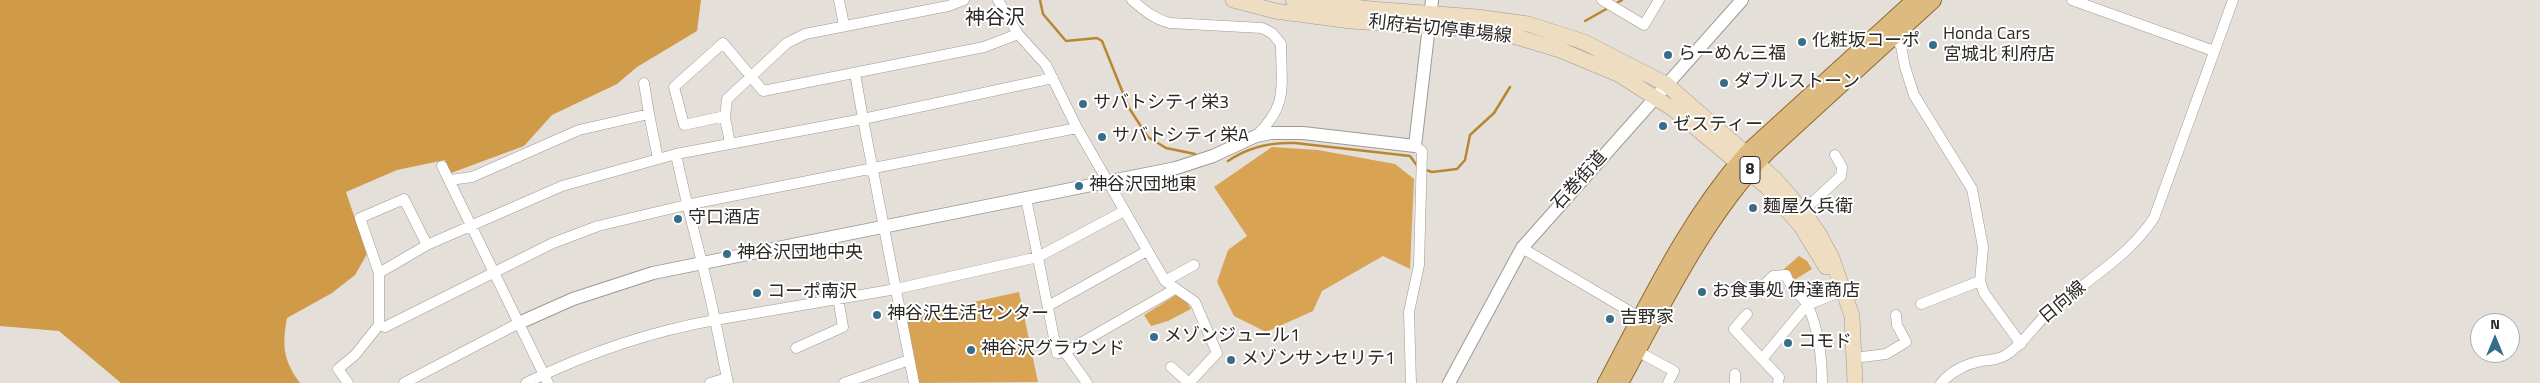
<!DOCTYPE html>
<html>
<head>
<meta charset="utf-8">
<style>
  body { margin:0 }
  #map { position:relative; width:2540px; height:383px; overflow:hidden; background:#e4dfd8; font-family:"Titillium Web",sans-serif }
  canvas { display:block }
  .north { position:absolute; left:2470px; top:313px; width:50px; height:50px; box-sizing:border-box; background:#fff; border:1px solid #aaa9a8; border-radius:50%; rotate:0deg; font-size:14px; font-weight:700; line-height:20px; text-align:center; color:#2b2926 }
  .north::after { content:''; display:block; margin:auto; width:18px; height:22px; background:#386d89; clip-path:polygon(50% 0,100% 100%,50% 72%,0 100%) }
</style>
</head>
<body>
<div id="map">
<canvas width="2540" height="383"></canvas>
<div class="north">N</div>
</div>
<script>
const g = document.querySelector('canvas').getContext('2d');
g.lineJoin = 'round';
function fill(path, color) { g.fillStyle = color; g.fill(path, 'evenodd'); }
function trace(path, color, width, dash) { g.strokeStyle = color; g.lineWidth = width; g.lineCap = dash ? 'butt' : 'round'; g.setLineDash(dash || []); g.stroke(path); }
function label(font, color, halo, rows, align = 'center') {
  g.font = font + ' "Titillium Web","Noto Sans JP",sans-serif'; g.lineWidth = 4; g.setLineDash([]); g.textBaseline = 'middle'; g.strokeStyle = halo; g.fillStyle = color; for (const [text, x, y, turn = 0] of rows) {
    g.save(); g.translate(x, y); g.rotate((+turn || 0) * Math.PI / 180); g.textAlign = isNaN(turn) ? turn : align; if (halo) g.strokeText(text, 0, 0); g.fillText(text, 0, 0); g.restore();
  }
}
fill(new Path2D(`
  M1272,147l46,3 77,14 19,15 -4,90 -27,-13 -61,35 -9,20 -47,21 -32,-16 -17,-34 11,-32 19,-14 -33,-49z
  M1799,256l8,5 5,8 -21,13 -7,-13z
  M1019,292l19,90 -120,1 -13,-66z
  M1176,295l11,7 4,7 -23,12 -17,5 -7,-11z`), '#d8a453');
fill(new Path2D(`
  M0,0h701l-4,31 -60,36 -20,17 -65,31 -28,31 -73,27 -6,-13 -48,10 -51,22 21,62 -12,21 -23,18 -45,25c-5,27 -4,42 13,65h-179l-62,-52 -59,-5z`), '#cf9b48');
trace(new Path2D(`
  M1040,0l3,14 23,27 31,-3 5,3 27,67 19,29 18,11 29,6
  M1615,4l7,-4
  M1585,21l23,-13
  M1228,161c20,-14 42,-19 67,-18l115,13 8,11
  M1423,169l9,3 25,-3 8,-9 5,-25 24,-22 16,-26`), '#b98631', 2.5);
const minor = new Path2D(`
  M839,0l5,25
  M998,0l20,34 28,31 31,63 88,153 30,21 22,51 -28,30 -18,-16
  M1132,0c13,11 22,19 38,23l92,5 10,5 9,11c0,43 8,60 -25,92
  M1602,0l42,25 15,-25
  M2072,0l142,51
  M1893,37l8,9 4,21 9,28 58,94 11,58 -3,34 4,12 37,51
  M855,73l8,46 -187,35c11,56 28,110 39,166l181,-31 142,-32 86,-46
  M649,114l9,45
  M725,116l-41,9 -10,-38 49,-44 40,48 221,-44 34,-13
  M730,143l-5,-25 2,-19 60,-56 18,-9 143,-28 16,-6
  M442,166l106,217
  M450,180l22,-3 107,-47 70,-16 -5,-31
  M1026,198l31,155 8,-1
  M1803,211l38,-35 1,-9 -7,-12
  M1522,248l119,70
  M379,273l-19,-55 44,-19 23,46
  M1165,281l29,-16
  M1763,286l10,-10 13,-1c6,17 17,20 22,31 10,23 14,53 14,77
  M1921,304l59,-23
  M1048,306l99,-55
  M1747,314l-13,15 28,30
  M379,325l6,2 168,-84 45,-17 88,-21 391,-77
  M796,348l47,-21 -5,-29
  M1637,351l37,20 -6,12
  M1854,358l32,-4 20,-12 -9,-17 -1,-10
  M348,383l-10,-14 17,-14 24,-30v-52l48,-28 135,-59 114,-32
  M404,383l115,-60
  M526,383c61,-30 122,-51 189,-63l13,63
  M710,383l17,-5
  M844,383l65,-23
  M914,383l-51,-264 190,-41
  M1087,383l-22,-31 110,-63
  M1411,383l-2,-71 10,-47 3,-114 -7,-5
  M1735,383v-9
  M1778,383l1,-6 -17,-18 45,-54 30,-12
  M1941,383c10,-11 25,-19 40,-22 9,-1 17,-1 25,-6 16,-10 25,-25 38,-38 37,-34 82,-57 110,-99l79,-218`);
const tertiary = new Path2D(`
  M519,323l54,-24 80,-26 523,-105 37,-12 43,-20 15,-3h32l112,13 17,-146
  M1449,383l73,-135 220,-248`);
const secondary = new Path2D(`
  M1233,0l42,11 76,10 146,10 63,19 58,24 55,35 94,78 34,39 25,41
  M1293,0l78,9 106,8 51,7 56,18 82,42 109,95 28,32 16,23 13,24 20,58 3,67`);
const primary = new Path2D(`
  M1606,383c43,-80 80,-161 140,-229l169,-154
  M1620,383c44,-81 84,-165 148,-232l165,-151`);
trace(minor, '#9e9993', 11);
trace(tertiary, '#9e9993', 14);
trace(secondary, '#9e9993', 16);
trace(primary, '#906a2a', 18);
trace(minor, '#fff', 10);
trace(tertiary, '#fff', 12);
trace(secondary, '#eeddc0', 15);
trace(primary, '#ddbb80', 16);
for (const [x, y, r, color] of [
  [1802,42,5,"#386d89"],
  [1933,45,5,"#386d89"],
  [1668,55,5,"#386d89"],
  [1724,83,5,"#386d89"],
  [1083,104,5,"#386d89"],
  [1663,126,5,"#386d89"],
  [1102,137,5,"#386d89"],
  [1079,186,5,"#386d89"],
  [1753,208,5,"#386d89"],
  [678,219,5,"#386d89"],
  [727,254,5,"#386d89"],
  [1702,292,5,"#386d89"],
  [757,293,5,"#386d89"],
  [877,315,5,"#386d89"],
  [1610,319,5,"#386d89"],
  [1154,337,5,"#386d89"],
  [1788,343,5,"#386d89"],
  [971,350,5,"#386d89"],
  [1231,360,5,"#386d89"]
]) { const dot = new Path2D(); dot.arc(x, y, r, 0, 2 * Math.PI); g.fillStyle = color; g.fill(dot); trace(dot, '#fff', 2); }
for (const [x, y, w] of [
  [1750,170,20]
]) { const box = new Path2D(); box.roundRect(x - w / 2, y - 13.5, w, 27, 4); g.fillStyle = '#fff'; g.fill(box); trace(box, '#2b2926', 1); }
label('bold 16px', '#2b2926', null, [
  ["8",1750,170]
]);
label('18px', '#2b2926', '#fff', [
  ["利府岩切停車場線",1440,30,6],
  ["石巻街道",1580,181,-48],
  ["日向線",2063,303,-40]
]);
label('18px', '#2b2926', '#fff', [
  ["Honda Cars",1943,35],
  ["宮城北 利府店",1943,56],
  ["化粧坂コーポ",1812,42],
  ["らーめん三福",1678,55],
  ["ダブルストーン",1734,83],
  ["サバトシティ栄3",1093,104],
  ["ゼスティー",1673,126],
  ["サバトシティ栄A",1112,137],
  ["神谷沢団地東",1089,186],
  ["麺屋久兵衛",1763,208],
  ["守口酒店",688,219],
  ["神谷沢団地中央",737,254],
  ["お食事処 伊達商店",1712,292],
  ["コーポ南沢",767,293],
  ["神谷沢生活センター",887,315],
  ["吉野家",1620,319],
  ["メゾンジュール1",1164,337],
  ["コモド",1798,343],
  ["神谷沢グラウンド",981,350],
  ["メゾンサンセリテ1",1241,360]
], 'left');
label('20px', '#2b2926', '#fff', [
  ["神谷沢",995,19]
]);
</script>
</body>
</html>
